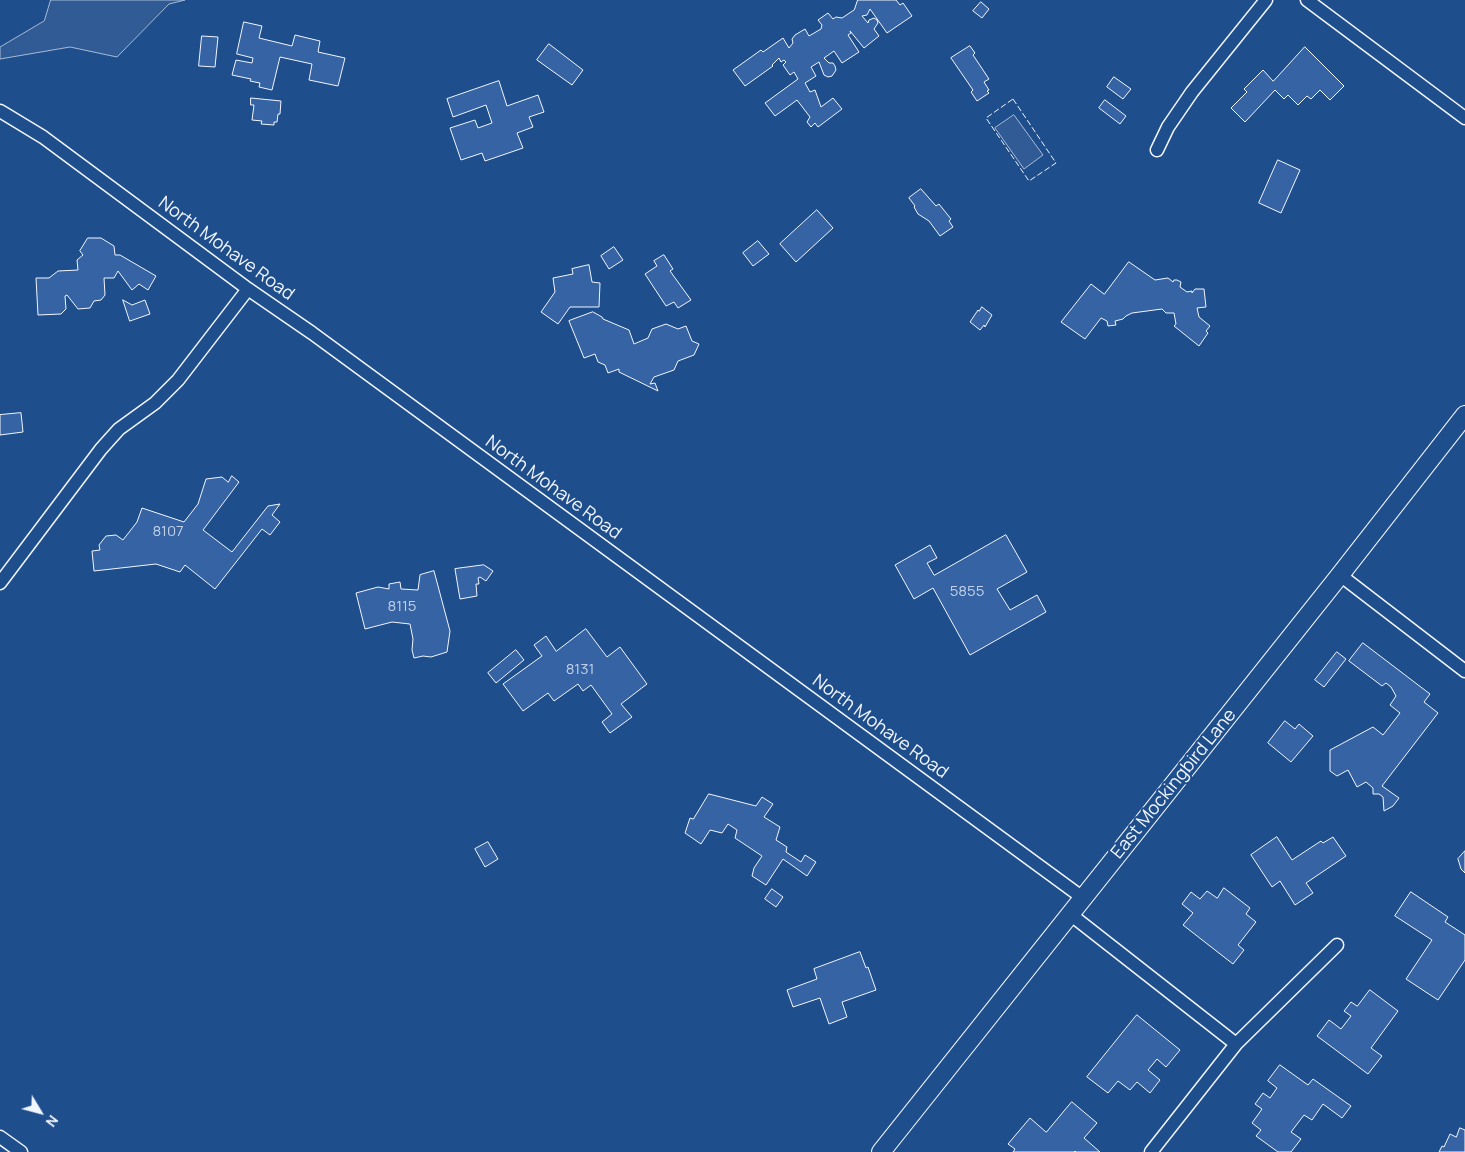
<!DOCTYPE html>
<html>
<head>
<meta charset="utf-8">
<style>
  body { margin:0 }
  #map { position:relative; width:1465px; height:1152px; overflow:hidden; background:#1f4e8c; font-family:Manrope,sans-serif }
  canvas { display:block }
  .north { position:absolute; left:15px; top:1087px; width:50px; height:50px; -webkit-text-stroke:4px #1f4e8c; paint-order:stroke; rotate:127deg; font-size:14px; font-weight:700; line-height:20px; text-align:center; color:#f2f6ff }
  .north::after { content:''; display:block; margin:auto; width:18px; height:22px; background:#f2f6ff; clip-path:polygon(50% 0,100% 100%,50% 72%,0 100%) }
</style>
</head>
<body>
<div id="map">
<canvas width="1465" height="1152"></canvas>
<div class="north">N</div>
</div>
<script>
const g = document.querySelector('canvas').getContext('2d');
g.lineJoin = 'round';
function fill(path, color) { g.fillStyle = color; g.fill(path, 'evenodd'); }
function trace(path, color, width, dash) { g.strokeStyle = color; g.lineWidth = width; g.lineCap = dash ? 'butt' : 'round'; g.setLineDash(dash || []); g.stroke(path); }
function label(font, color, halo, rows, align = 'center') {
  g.font = font + ' Manrope,sans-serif'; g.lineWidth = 4; g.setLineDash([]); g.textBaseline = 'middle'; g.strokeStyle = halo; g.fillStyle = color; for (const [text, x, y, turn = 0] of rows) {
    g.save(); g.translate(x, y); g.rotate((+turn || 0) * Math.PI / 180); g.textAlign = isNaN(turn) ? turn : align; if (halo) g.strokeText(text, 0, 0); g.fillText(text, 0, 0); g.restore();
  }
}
const built = new Path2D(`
  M51,0h134l-16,4 -52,53 -47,-10 -70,12v-12l44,-26z
  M1014,115l29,40 -19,14 -29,-41z`);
fill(built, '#305b95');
trace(built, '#a8bbd7', 1);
const building = new Path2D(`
  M858,0h38l4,5 3,-2 9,13 -25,17 -17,-24 -3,6 -5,1 6,7 1,-3 5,-2 3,2 1,3 -4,6 5,7 -15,12 -14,-17 1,2 -3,2 11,17 -17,11 -8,-12 -10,7 5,5h4l2,3 1,4 -4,6 -4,1 -4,-2 -5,-13 -8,5 5,9 -11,7 5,9 5,-2 6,17 12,-9 9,11 -24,18 -3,-4 -4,4 -4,-5 3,-5 -13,-17 -22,16 -10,-13 33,-24 -4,-7 -4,3 -7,-10 3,-3 -2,-2 -3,2 -2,-4 -7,7 1,1 -28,20 -12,-16 28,-20 2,2 20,-14 6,10 4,-5 -1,-4 3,-4 10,-6 4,7 12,-7 1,-4 -4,-5 10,-7 5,6 3,-2 6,1 12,-8z
  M981,2l8,7 -7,9 -9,-7z
  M244,22l18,4 -3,12 33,8 3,-11 25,6 -2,11 27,6 -7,28 -29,-6 3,-16 -32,-7 -8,33 -13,-3 1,-4 -10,-2 1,-2 -19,-4 4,-15 16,3 1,-5 -16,-4z
  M202,36l16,1 -3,30 -16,-1z
  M549,44l34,26 -11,15 -35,-25z
  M970,46l5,7 -2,2 16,24 -5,3 5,8 -2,1 2,2 -12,8 -6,-9 2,-2 -22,-32z
  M1305,47l39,39 -14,14 -10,-10 -9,9 -4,-3 -9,9 -10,-10 -4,4 -9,-9 -30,32 -14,-14 16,-16 -3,-3 19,-19 10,11z
  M1114,77l17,12 -8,10 -16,-12z
  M499,81l8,25 31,-11 6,17 -15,5 4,10 -16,6 6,15 -38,13 -3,-8 -21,7 -11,-32 25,-8 3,8 14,-5 -6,-18 -33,12 -6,-18z
  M251,98l30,3 -1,13h-2l-1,8h-3v3l-13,-1 1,-3 -10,-1 2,-15h-3z
  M1105,100l21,16 -6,8 -21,-16z
  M1278,160l22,10 -19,43 -22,-10z
  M921,189l15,17 3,-2 12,15 -2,2 4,6 -13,9 -11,-15 -11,-7 -4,-7 1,-1 -6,-8z
  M817,210l16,18 -37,34 -16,-18z
  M88,238h13l13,8 1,9h5l36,21 -8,14 -9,-6 -7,6 -14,-19 -4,7h-10l1,17 -4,5 -7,1 -4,7 -12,1 -11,-14 -2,1 1,13 -5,5 -23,1 -2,-37h13l9,-7 20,-1 -1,-10 6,-5 -3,-4z
  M758,241l11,13 -16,12 -10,-13z
  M614,247l9,13 -14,9 -8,-13z
  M664,255l9,14 -3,2 21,29 -13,8 -4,-6 -8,4 -21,-32 12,-8 -3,-5z
  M1129,262l26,18 13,-2 5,4 1,-2h3l4,2 -1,5 7,5 5,-1v2l3,-4h9l2,18 -9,1 2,9 11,9 -4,5 2,2 -9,13 -25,-20 2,-2 -2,-11h-8l-4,-4 -30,4 -6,3 -3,3 -8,2 1,4 -8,1 -1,-5 -6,-3 -16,21 -24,-17 30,-38 13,10z
  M589,265l3,17 8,1 -1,24h-29l-12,17 -17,-12 14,-20 -2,-14 20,-4 -1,-5z
  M123,300l9,5 13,-5 5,14 -20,7z
  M982,307l10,8 -7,12 -1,-2 -4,5 -10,-8 8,-12 1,1z
  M593,312l9,5 1,2 26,11 5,14 14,-6 4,-9 14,-5 12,5 8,-3 6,15 7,3 -5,11 -16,6 -4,9 -20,7 -4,7 5,-1 3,8 -39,-19v-3l-11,4 -3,-8 -7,-3 -3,-8 -11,4 -15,-37z
  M21,413l2,19 -23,3v-20z
  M232,476l7,6 -36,48 29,22 36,-46 12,-2 -8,11 8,7 -10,13 -8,-6 -47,60 -30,-24 -5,7 -24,-8 -62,7 -2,-20 8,-1 -1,-5 7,-9 10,-1 7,5 14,-18 5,-14 42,14 14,-18 8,-25 16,-2 6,5z
  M1006,535l21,37 -30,17 13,21 27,-15 9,17 -76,43 -37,-67 -19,11 -19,-34 35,-20 7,13 -10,5 7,12z
  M484,565l9,6 -7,10 -6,-4 -2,1 1,6h-3l1,12 -17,3 -5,-30z
  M434,571l16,60 -3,21 -16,5 -8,-1 -9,2 -2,-8 1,-11 -3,-15 -18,-2 -27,7 -9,-36 22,-6 11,2v-5l11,-2 1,7 17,1 2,-15z
  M586,629l21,28 13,-10 27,37 -26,20 11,13 -22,16 -8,-11 10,-8 -21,-29 -8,6 -5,-7 -24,17 -6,-8 -25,18 -20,-27 39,-28 -8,-11 12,-9 10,15z
  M1363,643l67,51 -6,8 14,11 -56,73 17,12 -6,8 -9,5 -1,-14 -4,-3h-6v-6l-7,-6 -9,5 -9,-17 -11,6 -7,-5v-21l43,-23 10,8 17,-22 -10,-8 6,-9 -5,-9 -5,-4 -4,3 -33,-25z
  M516,650l8,10 -28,23 -8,-10z
  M1337,652l9,7 -22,28 -9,-7z
  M1285,721l10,8 4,-5 14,12 -22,26 -23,-19z
  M709,794l47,12 6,-9 11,7 -9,13 16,10 -4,13 11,7 -1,5 15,10 4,-7 11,7 -9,14 -24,-17 -17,26 -14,-9 2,-8 8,-12 -27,-18 2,-8 -9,-6 -6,9 -12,-3 -9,14 -16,-11 5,-15 3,1z
  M1277,837l15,23 29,-19 2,2 10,-6 13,19 -40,27 7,10 -18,12 -15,-24 -8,6 -21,-32z
  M488,842l10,17 -13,8 -10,-18z
  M1465,851v22l-4,-4 -3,-10z
  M1224,888l26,20 -4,6 10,8 -18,23 6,5 -11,14 -50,-39 10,-12 -11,-9 9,-12 9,7 7,-8 10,7z
  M772,889l11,8 -7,10 -11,-8z
  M1411,892l37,25 -3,5 20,13v25l-27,40 -32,-21 26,-39 -37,-24z
  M860,952l6,16 2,-1 8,23 -34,12 5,15 -18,7 -9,-26 -27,9 -6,-17 30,-11 -3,-10z
  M1370,990l28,21 -27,37 11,8 -14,18 -51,-38 12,-16 12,9 10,-13 -7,-5 7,-9 6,4z
  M1137,1015l43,35 -14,17 -9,-8 -9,11 12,10 -10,13 -13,-11 -7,8 -12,-9 -10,12 -21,-16z
  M1280,1065l28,20 5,-6 38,27 -9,12 -19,-14 -11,16 -8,-5 -13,17 10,7 -10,13h-13l-22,-16 5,-6 -9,-7 10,-14 -7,-5 8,-11 7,5 7,-10 -9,-7z
  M1072,1102l25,21 -13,15 16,14h-24l-1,-1 -1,1h-61l2,-3 -7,-5 22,-26 16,14z
  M1460,1128l5,2v22h-26l3,-6 2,1 6,-13 6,3z`);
fill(building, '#3563a3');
trace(building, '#f2f6ff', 1);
const street = new Path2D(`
  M1307,0l158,118
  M0,111l43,26 205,152 64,44 771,565
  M1157,150l11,-23 24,-35 74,-92
  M1340,575l125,96
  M0,583l101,-134 18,-20 36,-26 23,-23 70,-91
  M1070,914l166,130
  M0,1137l21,15
  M1151,1152l85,-108 101,-99`);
const secondary = new Path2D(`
  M881,1152l459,-577 125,-160`);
trace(street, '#f2f6ff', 15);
trace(secondary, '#f2f6ff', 20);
trace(street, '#1f4e8c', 12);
trace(secondary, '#1f4e8c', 18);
trace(new Path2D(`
  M1013,99l43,64 -27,18 -43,-63z`), '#f2f6ff', 1, [6, 2.5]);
label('15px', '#c3d1e8', null, [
  ["8107",168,532],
  ["5855",967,592],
  ["8115",402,607],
  ["8131",580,670]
]);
label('18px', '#f2f6ff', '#1f4e8c', [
  ["North Mohave Road",226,249,36],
  ["North Mohave Road",553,488,36],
  ["North Mohave Road",880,727,36],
  ["East Mockingbird Lane",1174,784,-51]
]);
</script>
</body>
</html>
